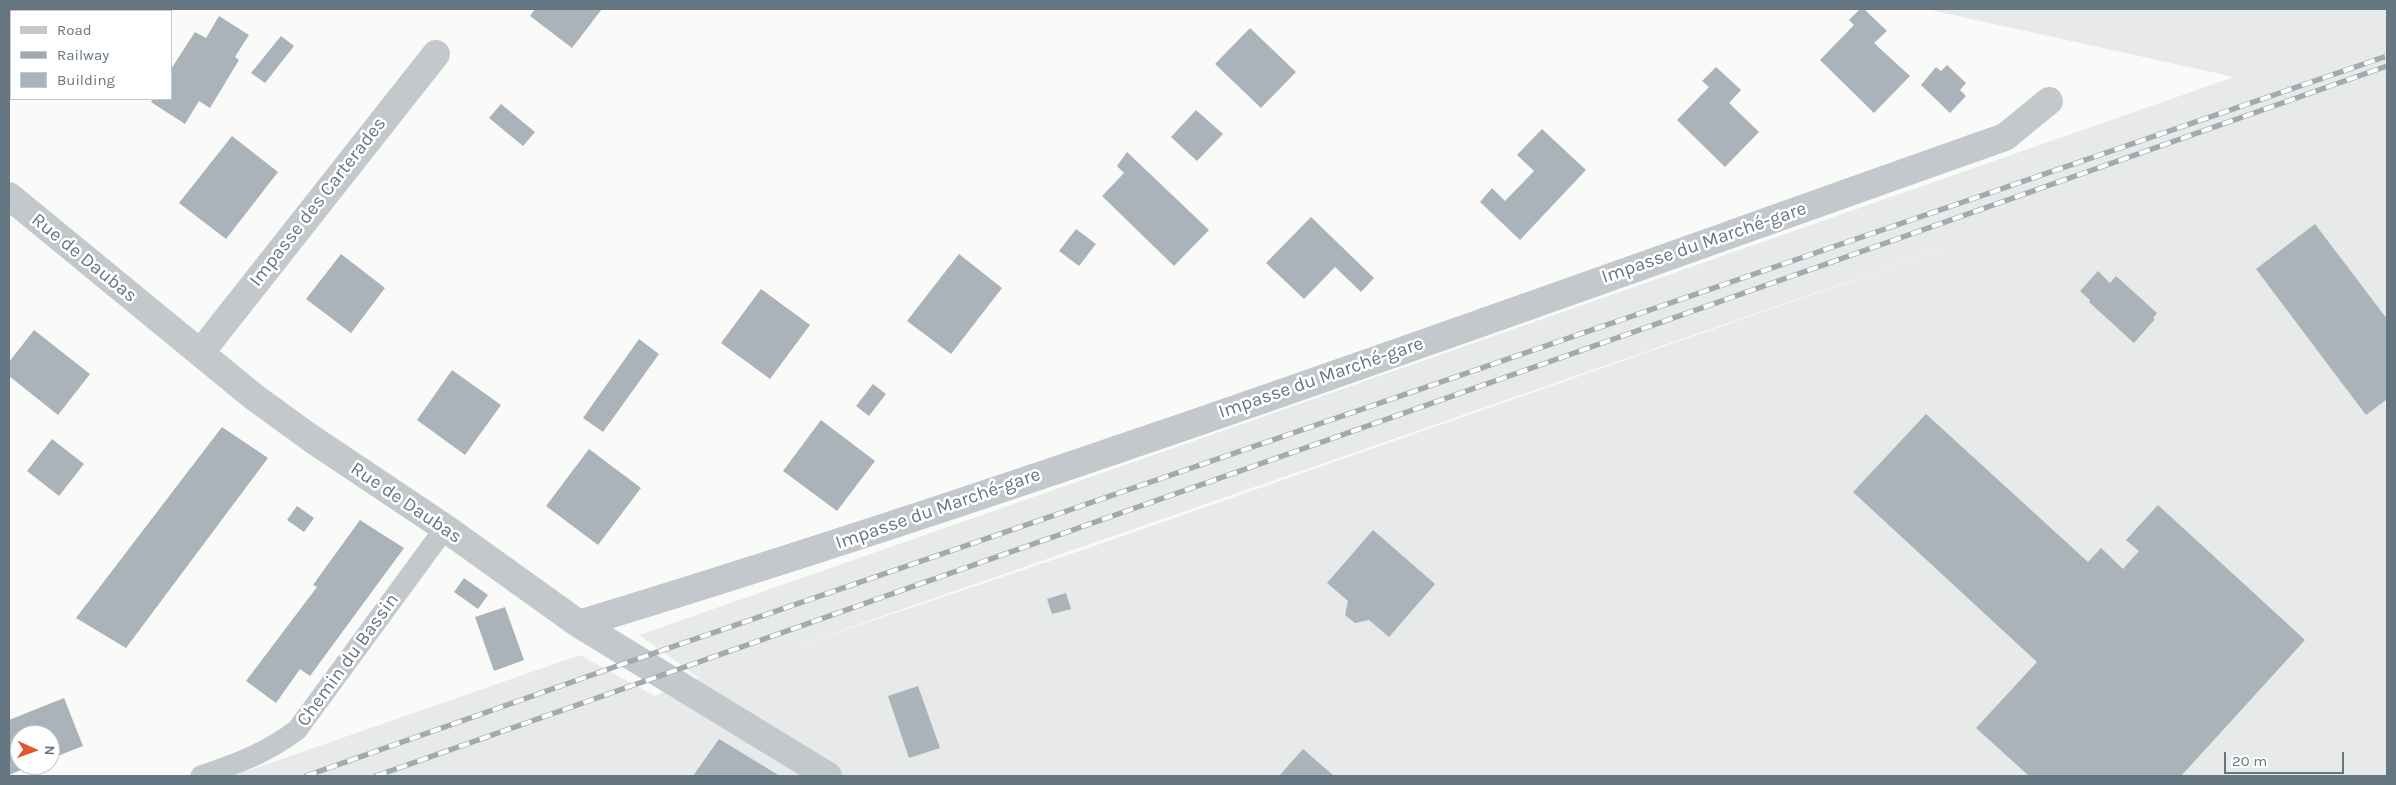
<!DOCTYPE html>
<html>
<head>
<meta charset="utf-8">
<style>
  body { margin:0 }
  #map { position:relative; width:2396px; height:785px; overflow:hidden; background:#fafaf8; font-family:Karla,sans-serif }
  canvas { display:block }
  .frame { position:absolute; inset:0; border:10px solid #657683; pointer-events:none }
  .legend { position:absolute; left:10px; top:10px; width:162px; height:90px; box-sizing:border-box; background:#fff; border:1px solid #c1c8cd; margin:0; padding:6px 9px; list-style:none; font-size:15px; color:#657683 }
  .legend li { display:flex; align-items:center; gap:10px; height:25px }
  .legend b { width:25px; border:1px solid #c1c8cd }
  .north { position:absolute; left:10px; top:725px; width:50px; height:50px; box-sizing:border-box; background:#fff; border:1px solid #c1c8cd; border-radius:50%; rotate:92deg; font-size:14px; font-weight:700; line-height:20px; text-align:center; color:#657683 }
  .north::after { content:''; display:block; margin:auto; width:18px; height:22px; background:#e4572e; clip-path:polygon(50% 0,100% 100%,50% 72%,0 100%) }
  .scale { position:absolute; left:2224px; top:752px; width:120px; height:22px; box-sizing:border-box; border:2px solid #657683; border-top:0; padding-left:6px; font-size:15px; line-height:18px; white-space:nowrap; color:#657683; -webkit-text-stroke:4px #fff; paint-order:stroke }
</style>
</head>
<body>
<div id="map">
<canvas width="2396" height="785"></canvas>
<div class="frame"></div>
<ul class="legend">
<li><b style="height:6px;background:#c3c8cc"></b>Road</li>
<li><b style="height:6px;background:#a2aab0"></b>Railway</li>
<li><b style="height:14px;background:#aab3b9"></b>Building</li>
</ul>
<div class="north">N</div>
<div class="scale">20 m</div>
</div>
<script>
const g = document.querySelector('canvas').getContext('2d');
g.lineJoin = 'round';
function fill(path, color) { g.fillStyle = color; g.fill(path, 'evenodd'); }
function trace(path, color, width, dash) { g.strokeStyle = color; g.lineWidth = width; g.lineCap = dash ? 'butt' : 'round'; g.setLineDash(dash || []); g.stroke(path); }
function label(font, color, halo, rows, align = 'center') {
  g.font = font + ' Karla,sans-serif'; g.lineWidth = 5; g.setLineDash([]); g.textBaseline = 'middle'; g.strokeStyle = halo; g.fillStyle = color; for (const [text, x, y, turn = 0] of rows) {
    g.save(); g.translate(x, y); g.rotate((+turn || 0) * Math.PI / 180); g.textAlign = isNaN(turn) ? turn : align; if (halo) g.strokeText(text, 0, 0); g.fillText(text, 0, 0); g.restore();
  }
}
fill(new Path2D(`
  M1926,9h461v767h-2154l347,-121 75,41 44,-18 -60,-43 1595,-558zM2014,224l-920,322 -318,107z`), '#e8e9e9');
fill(new Path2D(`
  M9,9h77l4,2h-79v54l-2,-1z
  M535,9h67l-30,39 -42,-32z
  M1860,9h4l23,22 -13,12 36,33 -36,37 -54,-53 34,-35 -5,-5z
  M219,16l30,19 -14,22 4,3 -29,48 -11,-7 -14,23 -34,-22 2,-3h18v-30l24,-37 11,6z
  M1250,28l46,44 -35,36 -46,-44z
  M281,36l13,10 -29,37 -14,-10z
  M1947,65l19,18 -6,7 6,6 -16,17 -29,-28 15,-18 5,4z
  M1716,67l25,23 -12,13 30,29 -34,35 -48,-47 32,-33 -7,-6z
  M501,104l34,28 -12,14 -34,-28z
  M1196,110l27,24 -26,27 -26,-24z
  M1542,129l44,41 -66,70 -40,-38 12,-14 13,13 29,-30 -17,-16z
  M232,136l46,36 -52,67 -47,-36z
  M1127,152l82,78 -35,36 -72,-70 22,-23 -7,-7z
  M1311,217l63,61 -13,14 -26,-25 -31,32 -38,-36z
  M2315,224l72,95v80l-21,16 -110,-146z
  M1076,229l20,15 -17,22 -20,-15z
  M341,254l44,34 -34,45 -45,-34z
  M959,254l43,34 -51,66 -44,-33z
  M2098,271l12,12 6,-7 41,37 -4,5 2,1 -21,24 -45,-41 1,-2 -10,-9z
  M761,289l49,36 -40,54 -49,-36z
  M34,330l56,44 -32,41 -49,-39v-14z
  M639,339l20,15 -56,78 -20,-14z
  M452,370l49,35 -36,50 -48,-35z
  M873,384l13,10 -17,22 -13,-10z
  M1926,414l162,148 13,-14 22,21 16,-18 -13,-11 32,-35 147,135 -124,136h-152l-53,-48 61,-66 -184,-170z
  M821,420l54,41 -38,50 -54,-40z
  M222,427l46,31 -142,190 -50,-30z
  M52,439l32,25 -25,32 -32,-25z
  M589,449l52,39 -43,57 -52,-39z
  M297,506l17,12 -10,14 -17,-12z
  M360,520l44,28 -94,128 -10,-7 -24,34 -30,-22 71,-94 -4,-2z
  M1373,530l62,54 -46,53 -20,-17 -14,3 -10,-8 3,-14 -21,-18z
  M464,578l24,17 -10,14 -24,-17z
  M1066,593l5,16 -19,5 -5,-15z
  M505,607l19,53 -30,11 -19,-54z
  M918,686l22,62 -31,10 -21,-62z
  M64,698l19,48 -33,13v-24h-30v30h13l-24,10v-55z
  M719,739l61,37h-87z
  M1303,749l31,27h-55z`), '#aab3b9');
trace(new Path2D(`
  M201,776c36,-12 65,-23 96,-46l148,-202`), '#c3c8cc', 21);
trace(new Path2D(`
  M9,196l245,201 58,42 133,89 134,96 249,152
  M201,352l235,-298
  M579,624c481,-146 953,-320 1426,-487l44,-36`), '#c3c8cc', 28);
const rail = new Path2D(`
  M306,776l331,-117 1750,-603
  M376,776l2011,-710`);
trace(rail, '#a2aab0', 5.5);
trace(rail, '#fff', 4, [11]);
label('19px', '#657683', '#fff', [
  ["Impasse des Carterades",318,202,-52],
  ["Impasse du Marché-gare",1704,243,-19],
  ["Rue de Daubas",84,258,39],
  ["Impasse du Marché-gare",1321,378,-19],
  ["Rue de Daubas",406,503,34],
  ["Impasse du Marché-gare",938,509,-19],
  ["Chemin du Bassin",348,660,-54]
]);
</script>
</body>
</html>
